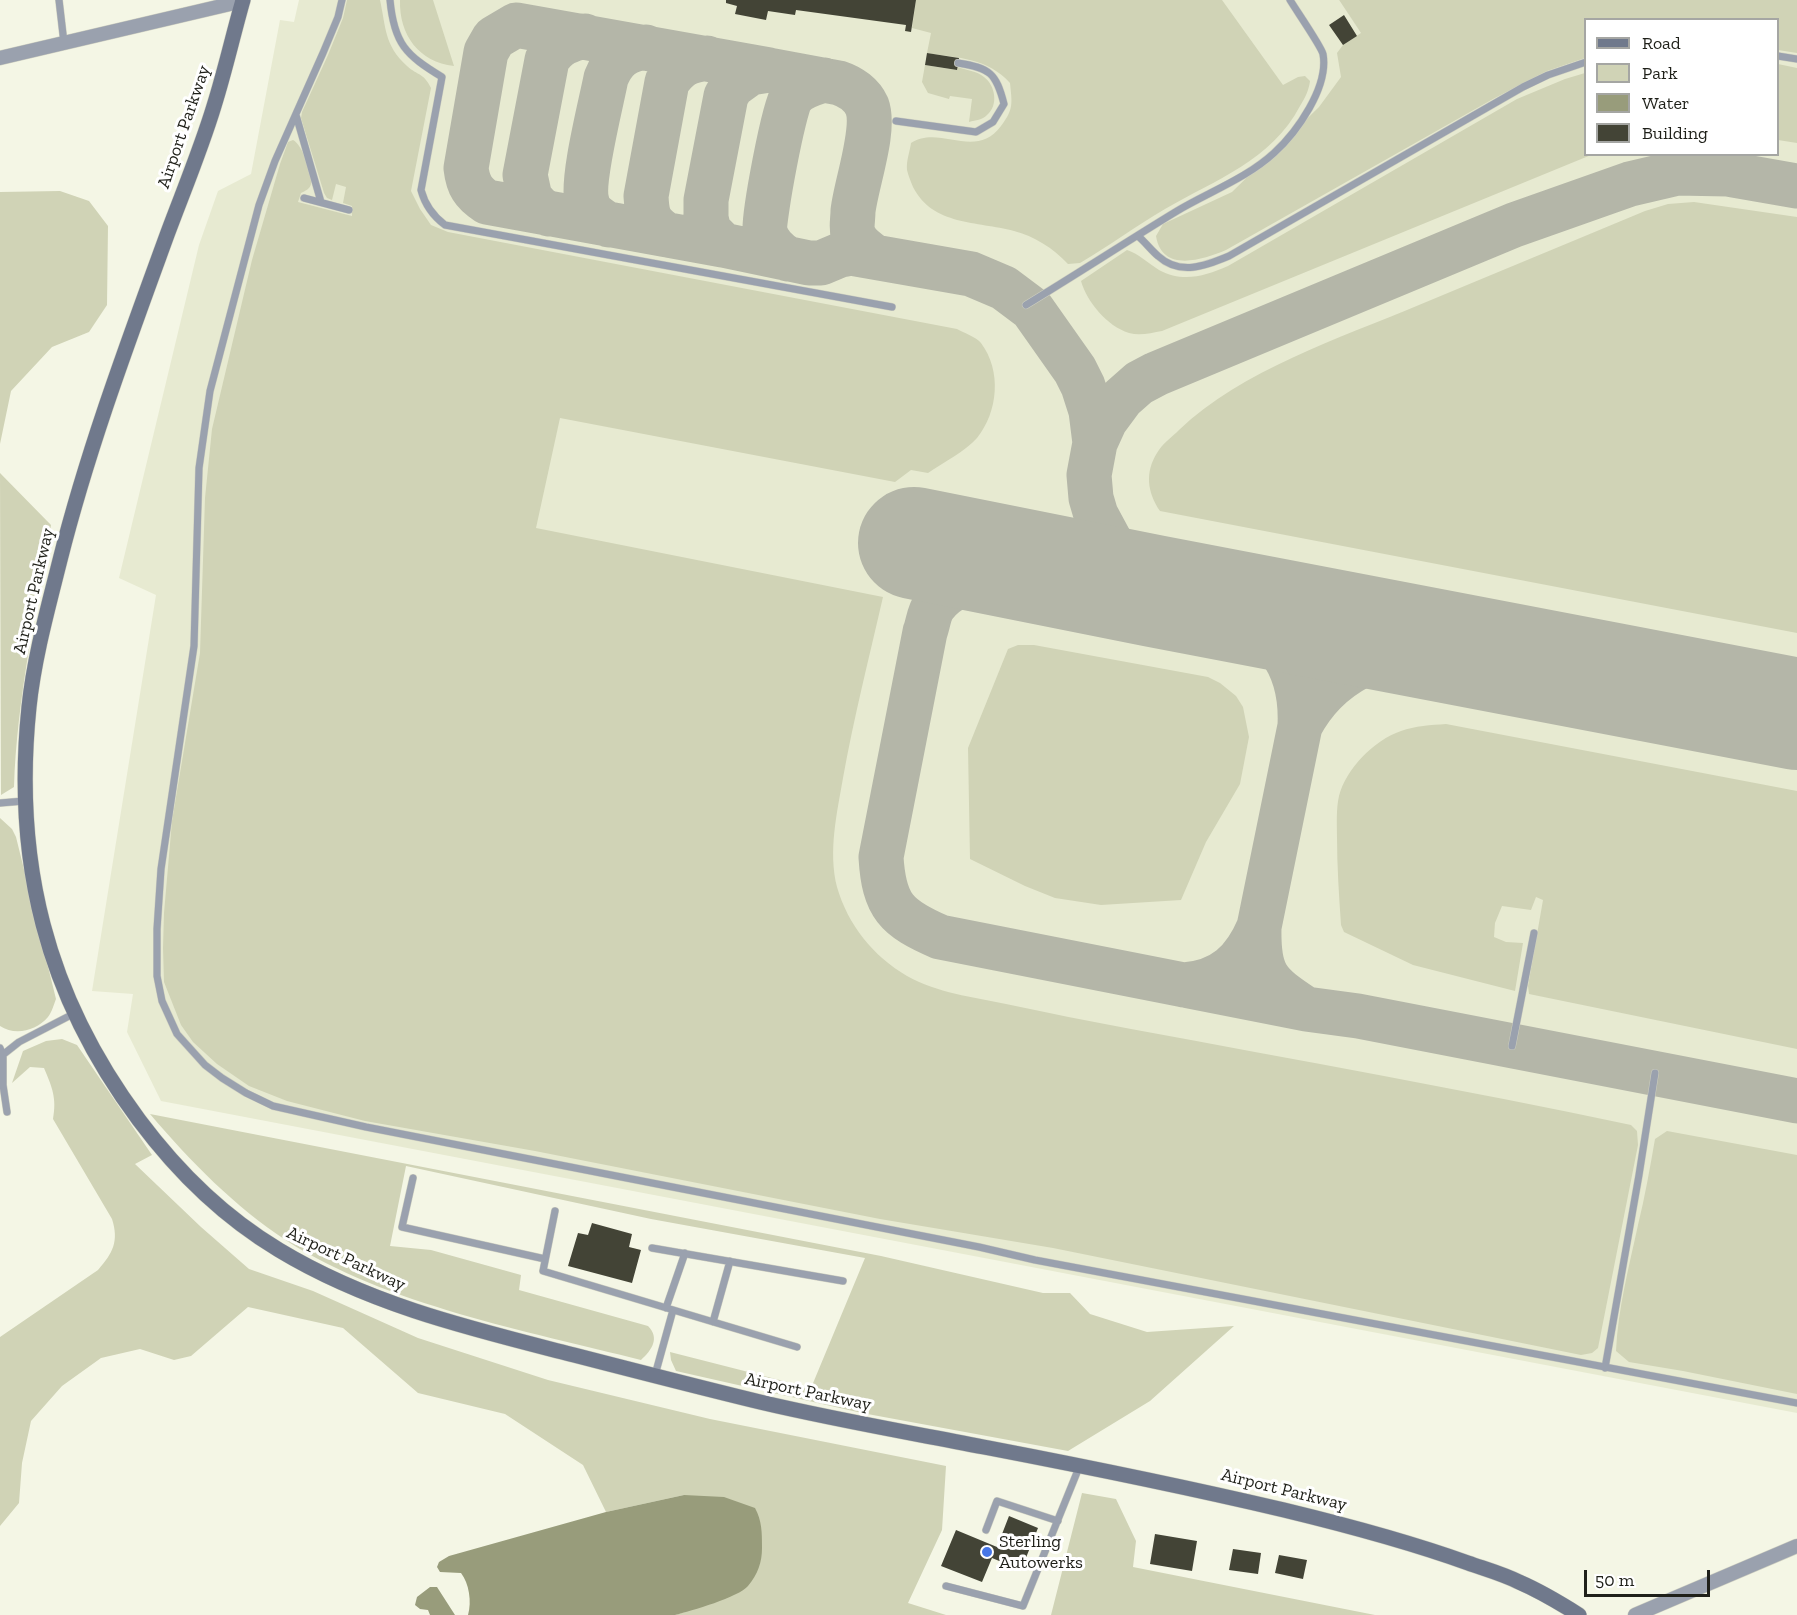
<!DOCTYPE html>
<html>
<head>
<meta charset="utf-8">
<style>
  body { margin:0 }
  #map { position:relative; width:1797px; height:1615px; overflow:hidden; background:#f4f6e5; font-family:"Zilla Slab",serif }
  canvas { display:block }
  .legend { position:absolute; left:1584px; top:18px; width:195px; height:138px; box-sizing:border-box; background:#fff; border:2px solid #a5a6a3; margin:0; padding:8px 10px; list-style:none; font-size:18px; color:#1f2019 }
  .legend li { display:flex; align-items:center; gap:12px; height:30px }
  .legend b { width:30px; border:2px solid #a5a6a3 }
  .scale { position:absolute; left:1584px; top:1570px; width:126px; height:27px; box-sizing:border-box; border:3px solid #1f2019; border-top:0; padding-left:8px; font-size:18px; line-height:21px; white-space:nowrap; color:#1f2019; -webkit-text-stroke:4px #fff; paint-order:stroke }
</style>
</head>
<body>
<div id="map">
<canvas width="1797" height="1615"></canvas>
<ul class="legend">
<li><b style="height:8px;background:#70798c"></b>Road</li>
<li><b style="height:16px;background:#d0d3b6"></b>Park</li>
<li><b style="height:16px;background:#989c7b"></b>Water</li>
<li><b style="height:16px;background:#434436"></b>Building</li>
</ul>
<div class="scale">50 m</div>
</div>
<script>
const g = document.querySelector('canvas').getContext('2d');
g.lineJoin = 'round';
function fill(path, color) { g.fillStyle = color; g.fill(path, 'evenodd'); }
function trace(path, color, width, dash) { g.strokeStyle = color; g.lineWidth = width; g.lineCap = dash ? 'butt' : 'round'; g.setLineDash(dash || []); g.stroke(path); }
function label(font, color, halo, rows, align = 'center') {
  g.font = font + ' "Zilla Slab",serif'; g.lineWidth = 6; g.setLineDash([]); g.textBaseline = 'middle'; g.strokeStyle = halo; g.fillStyle = color; for (const [text, x, y, turn = 0] of rows) {
    g.save(); g.translate(x, y); g.rotate((+turn || 0) * Math.PI / 180); g.textAlign = isNaN(turn) ? turn : align; if (halo) g.strokeText(text, 0, 0); g.fillText(text, 0, 0); g.restore();
  }
}
fill(new Path2D(`
  M299,0h1040l40,59 87,-27 297,-32 34,8v1405l-1636,-312 -34,-69 6,-38 -41,-3 64,-396 -37,-17 80,-333 19,-54 33,-17 29,-154 14,2zM1586,20h192v134h-192z`), '#e7ead1');
fill(new Path2D(`
  M347,0h33c6,27 4,45 27,66 11,10 16,6 24,22l-20,103 9,18 11,16 17,7 509,97c7,4 19,8 24,14 21,28 17,69 -4,95 -11,13 -35,25 -49,35l-17,-3 -16,12 -335,-64 -24,110 347,69c-14,61 -29,120 -40,181 -6,35 -15,73 -6,109 11,38 36,69 70,89 30,17 66,21 99,28 42,9 83,17 125,25 167,31 334,61 500,96l6,6 1,14 -40,203 -6,5 -11,2 -528,-107 -173,-29 -345,-68 -170,-30 -78,-20 -38,-15 -32,-22 -24,-22 -12,-17 -17,-43 -1,-34 1,-35 8,-92 28,-168 5,-155 7,-69 40,-169 28,-96 8,-22 5,-2c9,4 20,34 18,44 -1,5 -6,7 -10,9l-3,9 54,14v-10l-9,-3 3,-16 -10,-3 -4,16 -5,-2 -3,-5 -23,-75 1,-6 26,-57 15,-37z
  M400,0h33l21,66c-35,-4 -55,-31 -54,-66z
  M916,0h306l61,85 15,-8 7,-1 5,5c-1,9 -5,17 -10,25 -28,54 -85,74 -135,103 -29,17 -56,37 -85,54l-12,1c-15,-16 -34,-28 -54,-33 -37,-10 -81,-5 -101,-44 -2,-5 -5,-12 -6,-17 -1,-9 3,-19 4,-27 29,-19 64,18 90,-17 13,-17 11,-23 9,-43 -22,-25 -52,-25 -83,-30l4,-20 -19,-5z
  M1339,0h458v53l-19,-3v-30h-192l-1,38 -38,13 -54,28 -267,151c-24,10 -64,23 -70,-14l7,-12 69,-32 87,-85 22,-30 -4,-24 6,-8 18,-12z
  M1778,64l19,4v75l-19,-3z
  M925,65l31,5 1,-3c9,3 20,4 27,10 11,8 15,28 3,38 -5,5 -11,5 -18,7l3,-23 -22,-3 -1,3 -21,-6 -6,-11z
  M1585,73l1,81 5,1 -429,176c-11,2 -22,5 -33,2 -22,-7 -42,-31 -48,-52l46,-31c12,4 21,13 32,20 24,13 46,6 69,-4l289,-167 48,-20z
  M60,191l29,10 19,25 -1,79 -18,27 -37,15 -41,44 -11,53v-252z
  M1694,202l103,15v416l-637,-122c-13,-19 -15,-39 -3,-58 5,-9 15,-16 22,-23 63,-60 161,-92 240,-125 75,-31 151,-63 226,-94l23,-7z
  M0,473l51,52c-15,87 -34,174 -37,262l-13,8z
  M1018,645h16l174,32 12,6 16,13 7,11 6,30 -9,47 -34,58 -25,58 -80,5 -46,-7 -30,-12 -55,-27 -2,-111 40,-99z
  M1446,724l351,67v258l-268,-55 -1,-8 15,-86 -7,-3 -5,13 -29,-4 -7,17 -1,14 12,5 17,1 -8,48 -102,-26 -69,-33 -3,-7c-2,-29 -4,-59 -4,-88 0,-13 -1,-28 2,-41 7,-27 35,-56 62,-65 14,-5 30,-6 45,-7z
  M0,818l12,11 4,8 40,162c-2,5 -4,13 -8,18 -12,14 -33,19 -48,9z
  M62,1039l15,6 75,110 -17,9 66,63 48,42 64,22 105,47 130,42 162,39 236,47 -4,64 -34,73 38,12h-271l10,-3 -1,-117 -78,17 -23,-47 -78,-51 -87,-21 -75,-65 -95,-21 -57,49 -17,4 -34,-11 -39,9 -39,28 -31,35 -9,42 -3,40 -19,23v-189l98,-67c15,-17 21,-29 14,-51l-59,-100c4,-21 -1,-32 -9,-51l-14,-1 -18,16 11,-32 23,-10z
  M150,1114l731,142 162,37h27l20,21 57,18 87,-6 -84,75 -82,50 -206,-38 -186,-42 -5,-11 -1,-8 141,36 54,-130 -214,-39 -245,-53 -16,80 41,4 90,25 -2,15 129,36c12,12 4,24 -7,34 -114,-29 -254,-55 -354,-119 -53,-35 -96,-79 -137,-127z
  M1667,1131l130,24v239l-114,-23 -54,-9 -13,-11c2,-43 13,-84 22,-126 7,-29 12,-57 17,-86z
  M1082,1493l34,6 20,42 -3,26 242,48h-324z`), '#d0d3b6');
fill(new Path2D(`
  M684,1495l40,2 31,11c7,13 7,24 7,40 0,14 -4,26 -14,38 -9,11 -57,25 -73,29h-207c4,-13 1,-32 -7,-42l-21,-1 -3,-5 2,-5 10,-6 157,-44z
  M430,1587h7l18,28h-25l-2,-5 -8,-1 -5,-4 2,-8z`), '#989c7b');
trace(new Path2D(`
  M549,214l-10,-6 -9,-10 -5,-23 22,-115c10,-16 21,-20 38,-24
  M609,225c-9,-5 -20,-12 -22,-23 -6,-21 14,-98 19,-124 8,-20 19,-28 40,-31
  M667,235c-18,-12 -20,-18 -21,-39l21,-114c13,-18 19,-20 40,-24
  M723,245l-236,-43c-14,-9 -19,-17 -21,-34l20,-116 8,-14 22,-13 253,45
  M875,257c-9,-6 -18,-12 -22,-23 -2,-7 0,-15 0,-23 3,-27 23,-81 14,-105 -5,-11 -16,-19 -28,-23l-70,-13 -19,3 -18,13 -6,10 -20,104v18l3,13 14,14 86,18h12l19,-8 11,-2 120,21 33,14 28,21 43,61 8,16 8,25 4,32
  M788,259c-10,-6 -21,-16 -23,-28 -2,-13 19,-123 26,-133 8,-11 21,-14 33,-18
  M1016,562c-25,11 -65,20 -82,44 -5,7 -6,18 -9,26l-44,225c3,49 15,61 59,80l366,72 52,7 439,85
  M1154,591l-37,-37 -21,-39 -5,-17 -2,-23 6,-32 10,-22 17,-23 17,-15 17,-9 358,-149 116,-41 47,-11 51,1 69,12
  M1215,603c56,24 88,58 85,123 30,-57 86,-78 147,-79
  M1259,927l41,-201
  M1184,985c39,-3 60,-23 75,-58 -1,48 7,56 47,82`), '#b4b6a8', 45);
trace(new Path2D(`
  M914,543l240,48 643,123`), '#b4b6a8', 112);
fill(new Path2D(`
  M726,0h190l-5,32 -6,-1 1,-6 -110,-15 -1,5 -27,-4 -2,9 -31,-6 2,-8 -11,-3z
  M1344,15l13,21 -14,9 -14,-20z
  M927,53l32,5 -2,12 -32,-5z
  M592,1223l40,11 -3,13 12,3 -9,33 -64,-17 10,-33 10,2z
  M1009,1516l29,12 -17,42 -29,-12 -10,24 -41,-16 15,-36 41,17z
  M1155,1534l42,7 -5,30 -42,-7z
  M1233,1549l28,4 -3,21 -29,-4z
  M1279,1555l28,5 -4,19 -28,-6z`), '#434436');
const service = new Path2D(`
  M59,0l5,43
  M342,0l-4,17 -15,36 -48,108 -16,44 -49,186 -11,77 -5,178 -33,223 -4,60v47l5,25 15,33 28,31 17,13 24,15 27,13 93,21 613,120 56,13 762,143
  M390,0c4,44 16,55 52,77l-21,113c4,15 12,26 24,35l447,82
  M1778,56l19,3
  M296,115l25,87
  M896,121l80,11 17,-10 11,-18c-8,-31 -14,-36 -46,-41
  M304,198l45,12
  M1138,236c7,6 13,14 20,20 22,20 47,10 71,0l294,-169 25,-12 38,-13
  M1026,305c51,-31 100,-63 151,-94 32,-19 70,-33 97,-58 23,-21 55,-66 49,-99 -2,-8 -27,-44 -33,-54
  M0,803l24,-2
  M1512,1046l22,-113
  M0,1048l3,8v29l4,27
  M0,1057l19,-15 56,-29
  M413,1178l-11,49 143,32
  M555,1211l-12,60 254,76
  M652,1248l191,33
  M666,1308l19,-55
  M713,1322l17,-61
  M1605,1368l34,-193 16,-102
  M655,1375l18,-65
  M986,1530l11,-29 61,20
  M946,1586l77,20 57,-141`);
const minor = new Path2D(`
  M0,58l243,-57
  M1635,1615l162,-69`);
const secondary = new Path2D(`
  M243,0c-10,35 -18,71 -29,106 -13,43 -31,86 -47,129 -39,107 -79,214 -107,325 -12,48 -26,98 -31,147 -16,155 17,288 110,413 38,51 85,97 140,130 91,55 193,79 295,105 62,16 124,32 186,47 76,18 152,31 229,46 99,19 197,39 295,62 62,15 123,31 184,53 17,6 35,11 51,19 21,9 41,21 60,33`);
trace(service, '#cecfc0', 8);
trace(minor, '#cecfc0', 15);
trace(secondary, '#cecfc0', 16);
trace(service, '#9aa1ae', 7);
trace(minor, '#9aa1ae', 14);
trace(secondary, '#70798c', 15);
for (const [x, y, r, color] of [
  [987,1552,6,"#4676e7"]
]) { const dot = new Path2D(); dot.arc(x, y, r, 0, 2 * Math.PI); g.fillStyle = color; g.fill(dot); trace(dot, '#fff', 2); }
label('18px', '#1f2019', '#fff', [
  ["Airport Parkway",184,127,-71],
  ["Airport Parkway",34,591,-77],
  ["Airport Parkway",346,1259,25],
  ["Airport Parkway",808,1392,12],
  ["Airport Parkway",1284,1490,14]
]);
label('18px', '#1f2019', '#fff', [
  ["Sterling",999,1542],
  ["Autowerks",999,1563]
], 'left');
</script>
</body>
</html>
